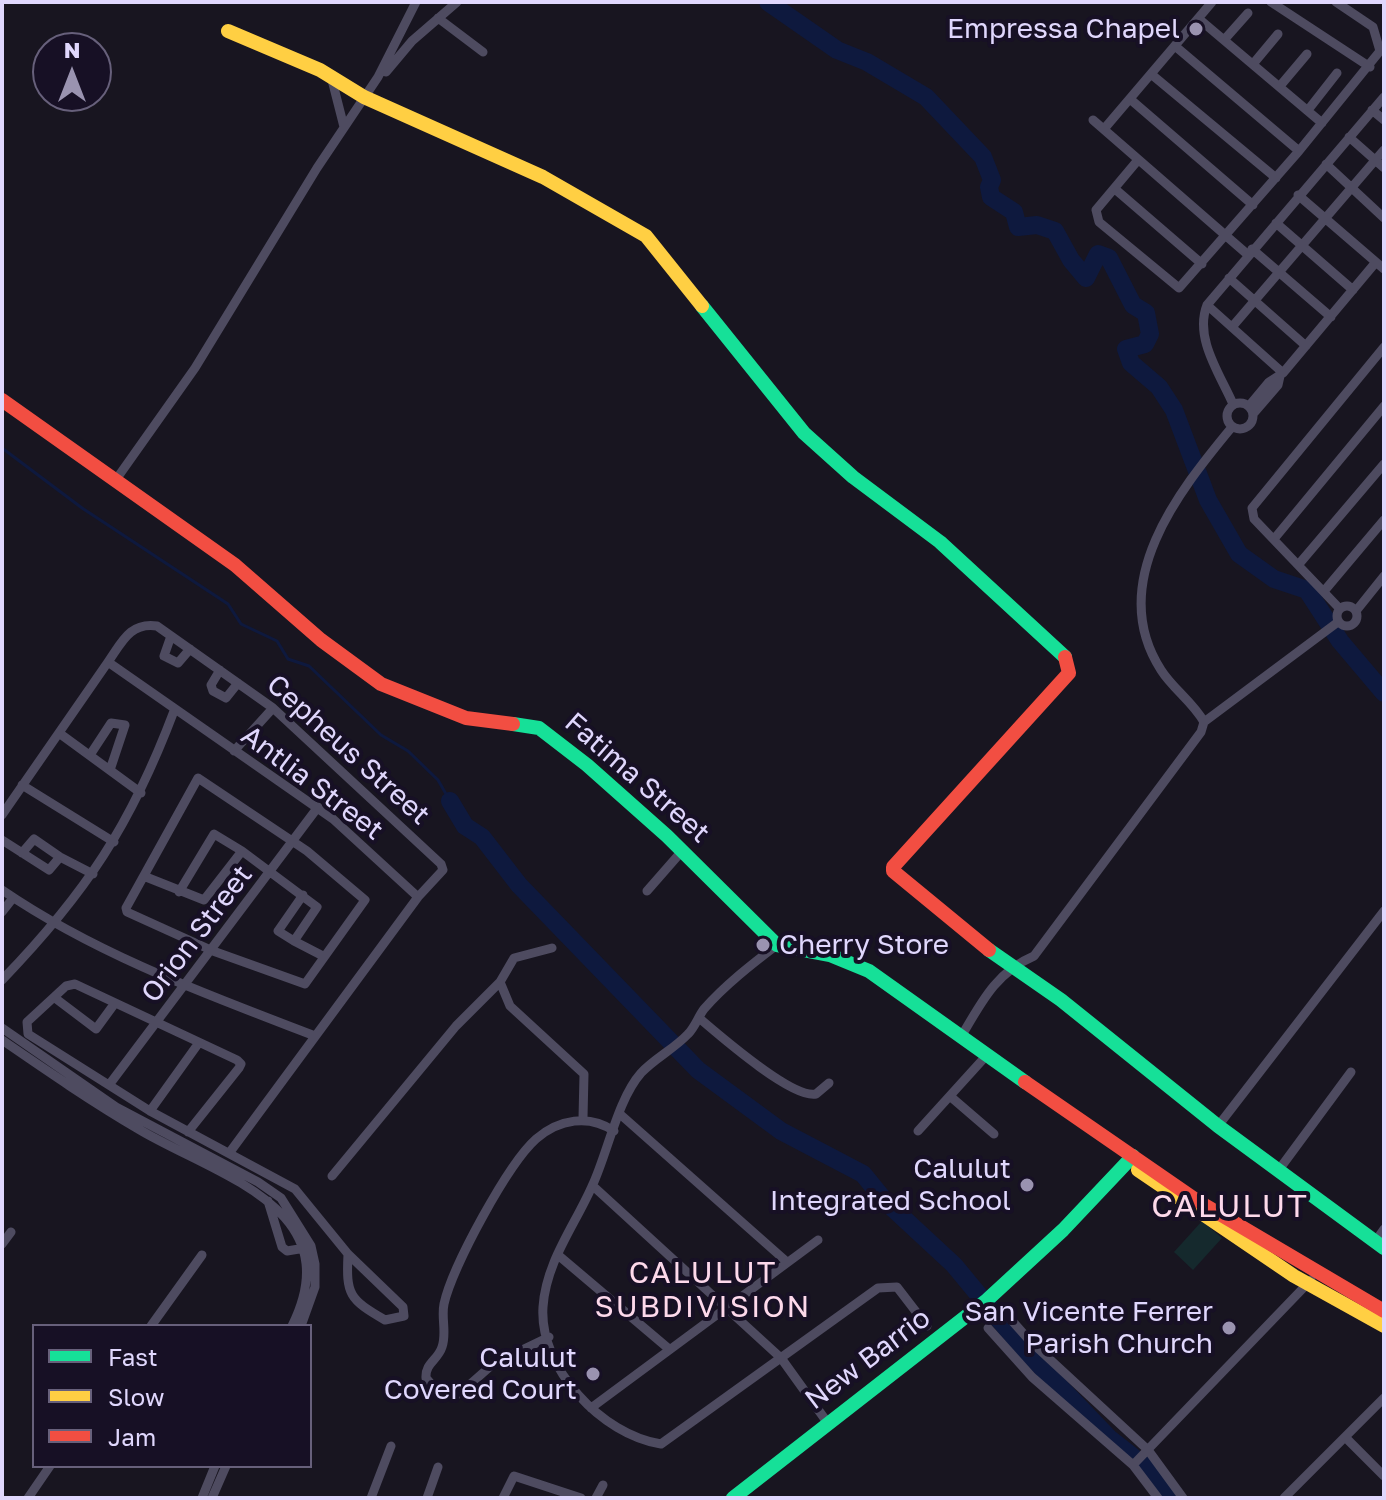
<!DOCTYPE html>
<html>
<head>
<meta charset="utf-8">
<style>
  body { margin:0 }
  #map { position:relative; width:1386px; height:1500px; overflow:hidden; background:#181520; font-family:"Golos Text",sans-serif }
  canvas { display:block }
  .frame { position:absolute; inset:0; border:4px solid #e0d7fd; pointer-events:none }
  .legend { position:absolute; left:32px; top:1324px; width:280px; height:144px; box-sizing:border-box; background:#171025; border:2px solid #67607b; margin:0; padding:10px 14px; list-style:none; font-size:24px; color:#e0d7fd }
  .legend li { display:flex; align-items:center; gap:16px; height:40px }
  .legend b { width:40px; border:2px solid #67607b }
  .north { position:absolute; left:32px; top:32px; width:80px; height:80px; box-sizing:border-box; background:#171025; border:2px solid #67607b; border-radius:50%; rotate:0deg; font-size:22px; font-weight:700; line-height:32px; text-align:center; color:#e0d7fd }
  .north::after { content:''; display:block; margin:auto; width:28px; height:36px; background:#9a93b0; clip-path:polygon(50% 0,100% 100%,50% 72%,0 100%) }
</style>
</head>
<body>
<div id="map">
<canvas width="1386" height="1500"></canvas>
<div class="frame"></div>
<ul class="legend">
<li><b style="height:10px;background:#16e098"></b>Fast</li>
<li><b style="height:10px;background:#ffcf43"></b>Slow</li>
<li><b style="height:10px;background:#f24e42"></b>Jam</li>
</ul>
<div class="north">N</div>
</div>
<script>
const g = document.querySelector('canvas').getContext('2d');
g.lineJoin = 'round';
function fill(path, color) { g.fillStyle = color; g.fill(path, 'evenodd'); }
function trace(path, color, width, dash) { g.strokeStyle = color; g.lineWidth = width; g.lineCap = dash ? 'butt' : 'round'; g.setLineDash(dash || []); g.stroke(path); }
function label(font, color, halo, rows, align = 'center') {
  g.font = font + ' "Golos Text",sans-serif'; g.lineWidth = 8; g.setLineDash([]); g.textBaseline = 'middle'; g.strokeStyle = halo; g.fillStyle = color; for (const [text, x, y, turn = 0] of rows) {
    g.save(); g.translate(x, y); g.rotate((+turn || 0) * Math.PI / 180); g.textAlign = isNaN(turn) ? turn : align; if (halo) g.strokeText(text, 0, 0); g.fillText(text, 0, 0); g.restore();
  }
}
fill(new Path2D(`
  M1202,1221l20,17 -29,32 -19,-18z`), '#15292d');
trace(new Path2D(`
  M2,448l80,60 146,96 13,20 36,17 11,18 21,7 72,69 27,16 30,29 12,21`), '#0e193e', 3);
trace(new Path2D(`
  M768,2l69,48 30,12 59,35 57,60 9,23 -3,7 2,10 23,15 4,15 19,-2 18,6 16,29 15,18 12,-24 11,4 24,47 13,8 4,21 -5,10 -19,5 5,14 28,24 15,23 34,90 31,54 35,25 33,11 33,51 44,52
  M450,801l15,25 17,11 37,48 179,185 83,61 82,43 22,27 69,64 67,81 88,92 41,32 25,28`), '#0e193e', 18);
trace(new Path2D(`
  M1271,2l99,65
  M438,18l45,34
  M1199,19l123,104
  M1224,40l24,-27
  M1175,46l124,105
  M1253,64l25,-30
  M386,72l26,-31 45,-39
  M1151,74l125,104
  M332,80l12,47
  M1280,86l27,-32
  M1130,99l123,106
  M1308,110l29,-37
  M1372,110l12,10
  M1093,120l154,134
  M1104,129l108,-127
  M1349,137l35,31
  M1138,160l-42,50 3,12 80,66 120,-137 81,-100 -7,-24 -37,-25
  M1326,164l58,54
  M1115,189l87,75
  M1298,195l86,74
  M1276,223l77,67
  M1252,249l79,68
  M1229,278l77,68
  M1207,305l76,68
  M1232,327l152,-177
  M1227 416a13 13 0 1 1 26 0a13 13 0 1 1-26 0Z
  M1233,404c-13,-30 -39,-66 -26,-99l177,-208
  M1249,406l20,-24 14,-9 93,-111
  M1253,414l25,-29 2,-9
  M115,481l80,-113 122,-200 61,-91 38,-75
  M1274,539l110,-133
  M1299,564l85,-100
  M1325,590l59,-70
  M1337 616a10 10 0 1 1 20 0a10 10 0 1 1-20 0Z
  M1340,609l-86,-90 -2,-11 132,-161
  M1356,611l28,-35
  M171,636l-7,20 14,7 12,-14
  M108,662c14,-20 22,-40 49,-36l116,82 168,156 2,6 -25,27
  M220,670l-9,15 2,6 13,7 12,-15
  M1204,722l134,-100
  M59,733l82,60
  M234,751l39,-43
  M90,755l21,-32 14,2 -15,45
  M198,778l109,73 58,49 -60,84 -92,-33 -86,-39 -1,-4z
  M22,785l92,57
  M2,815l106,-153 225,157 85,78 -188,255
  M2,840l47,30 11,-13 33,17
  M22,853l12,-14 26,18
  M146,877l58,23 38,-49 75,56 -23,34 29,15
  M2,890c95,65 206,105 313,146
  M647,891l35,-40
  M179,892l35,-58 28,17
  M2,912l11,-14
  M294,941l-16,-10 25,-36
  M777,945c-25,19 -52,40 -73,64 -6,8 -9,18 -16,25 -14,15 -33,24 -47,39 -23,26 -33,78 -48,111 -17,40 -47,77 -50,123 -4,61 59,128 118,137l217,-156 19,-1 30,39
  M2,980c84,-87 129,-155 172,-269
  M500,982l10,24 74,68 -1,44
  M55,998l41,31 19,-26
  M699,1018c20,17 93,81 117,76l13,-11
  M2,1028l114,79 142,75 23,16 30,48 4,18v23l-14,39
  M961,1037c20,-34 35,-65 73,-81l167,-224 3,-10c-11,-20 -31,-33 -43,-52 -56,-87 18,-179 71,-243
  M2,1040c45,31 90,62 138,90 76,45 211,78 152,196
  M109,1085l209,-278
  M951,1097l43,37
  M150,1111l48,-67
  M621,1115l166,147
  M1218,1126l166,-215
  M918,1131l68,-75
  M188,1132l51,-64 2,-4 -4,-4 -162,-76 -9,2 -39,36 1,12 122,77 145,78 53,65 55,53 1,9 -19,4c-36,-21 -39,-25 -37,-66
  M1278,1171l73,-99
  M332,1176l124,-150 44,-44 14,-24 38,-10
  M593,1186l188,172 46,64
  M268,1201l14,46 5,4 18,-3
  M1375,1242l9,-13
  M2,1244l9,-12
  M558,1255l111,94
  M1006,1314l24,27 118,109 35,48
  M151,1326l51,-71
  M988,1328l44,49 101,88 25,33
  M549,1337l-56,27 -34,30 -23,-4 -10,-12c-1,-15 12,-18 16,-31 5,-14 -1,-29 2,-43 8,-37 64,-140 92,-165 23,-20 53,-25 78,-8
  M591,1408l227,-168
  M1345,1437l39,39
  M1133,1465l178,-185
  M28,1498l22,-32
  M202,1498l13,-32
  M212,1498l14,-32
  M371,1498l20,-52
  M427,1498l11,-31
  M503,1498l11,-22 67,22
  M596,1498l7,-13
  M1284,1498l100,-100`), '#4e4b60', 9);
trace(new Path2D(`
  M702,306l102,127 49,44 87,65 125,115
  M513,724l26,4 48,37 80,71 110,109 53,10 39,16 156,111
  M989,950l72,50 157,126 166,122
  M733,1498l254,-198 76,-70 70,-74`), '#16e098', 14);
trace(new Path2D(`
  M228,31l92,39 44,27 179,80 103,59 56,70
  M1138,1170l156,106 90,50`), '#ffcf43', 14);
trace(new Path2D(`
  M2,400l233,165 86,75 60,44 85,34 47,6
  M989,950l-96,-79v-4l176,-194 -4,-16
  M1025,1082l171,118 188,111`), '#f24e42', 14);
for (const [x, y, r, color] of [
  [1196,29,8,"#9a93b0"],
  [763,945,8,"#9a93b0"],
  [1027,1185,8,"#9a93b0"],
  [1229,1328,8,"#9a93b0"],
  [593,1374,8,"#9a93b0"]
]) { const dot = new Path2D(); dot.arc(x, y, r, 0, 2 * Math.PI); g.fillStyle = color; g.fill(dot); trace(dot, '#171025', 3); }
label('28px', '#e0d7fd', '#171025', [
  ["Empressa Chapel",1180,29],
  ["Cherry Store",779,945,"left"],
  ["Calulut",1011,1169],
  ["Integrated School",1011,1201],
  ["San Vicente Ferrer",1213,1312],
  ["Parish Church",1213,1344],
  ["Calulut",577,1358],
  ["Covered Court",577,1390]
], 'right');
label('28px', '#e0d7fd', '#171025', [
  ["Cepheus Street",348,750,42],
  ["Fatima Street",637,778,41],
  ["Antlia Street",312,783,37],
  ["Orion Street",197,934,-53],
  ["New Barrio",868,1359,-37]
]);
g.letterSpacing = '2px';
label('30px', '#fdd9eb', '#171025', [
  ["CALULUT",703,1273],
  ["SUBDIVISION",703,1307]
]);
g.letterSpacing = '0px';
g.letterSpacing = '2px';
label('32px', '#fdd9eb', '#171025', [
  ["CALULUT",1230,1207]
]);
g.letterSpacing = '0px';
</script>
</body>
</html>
